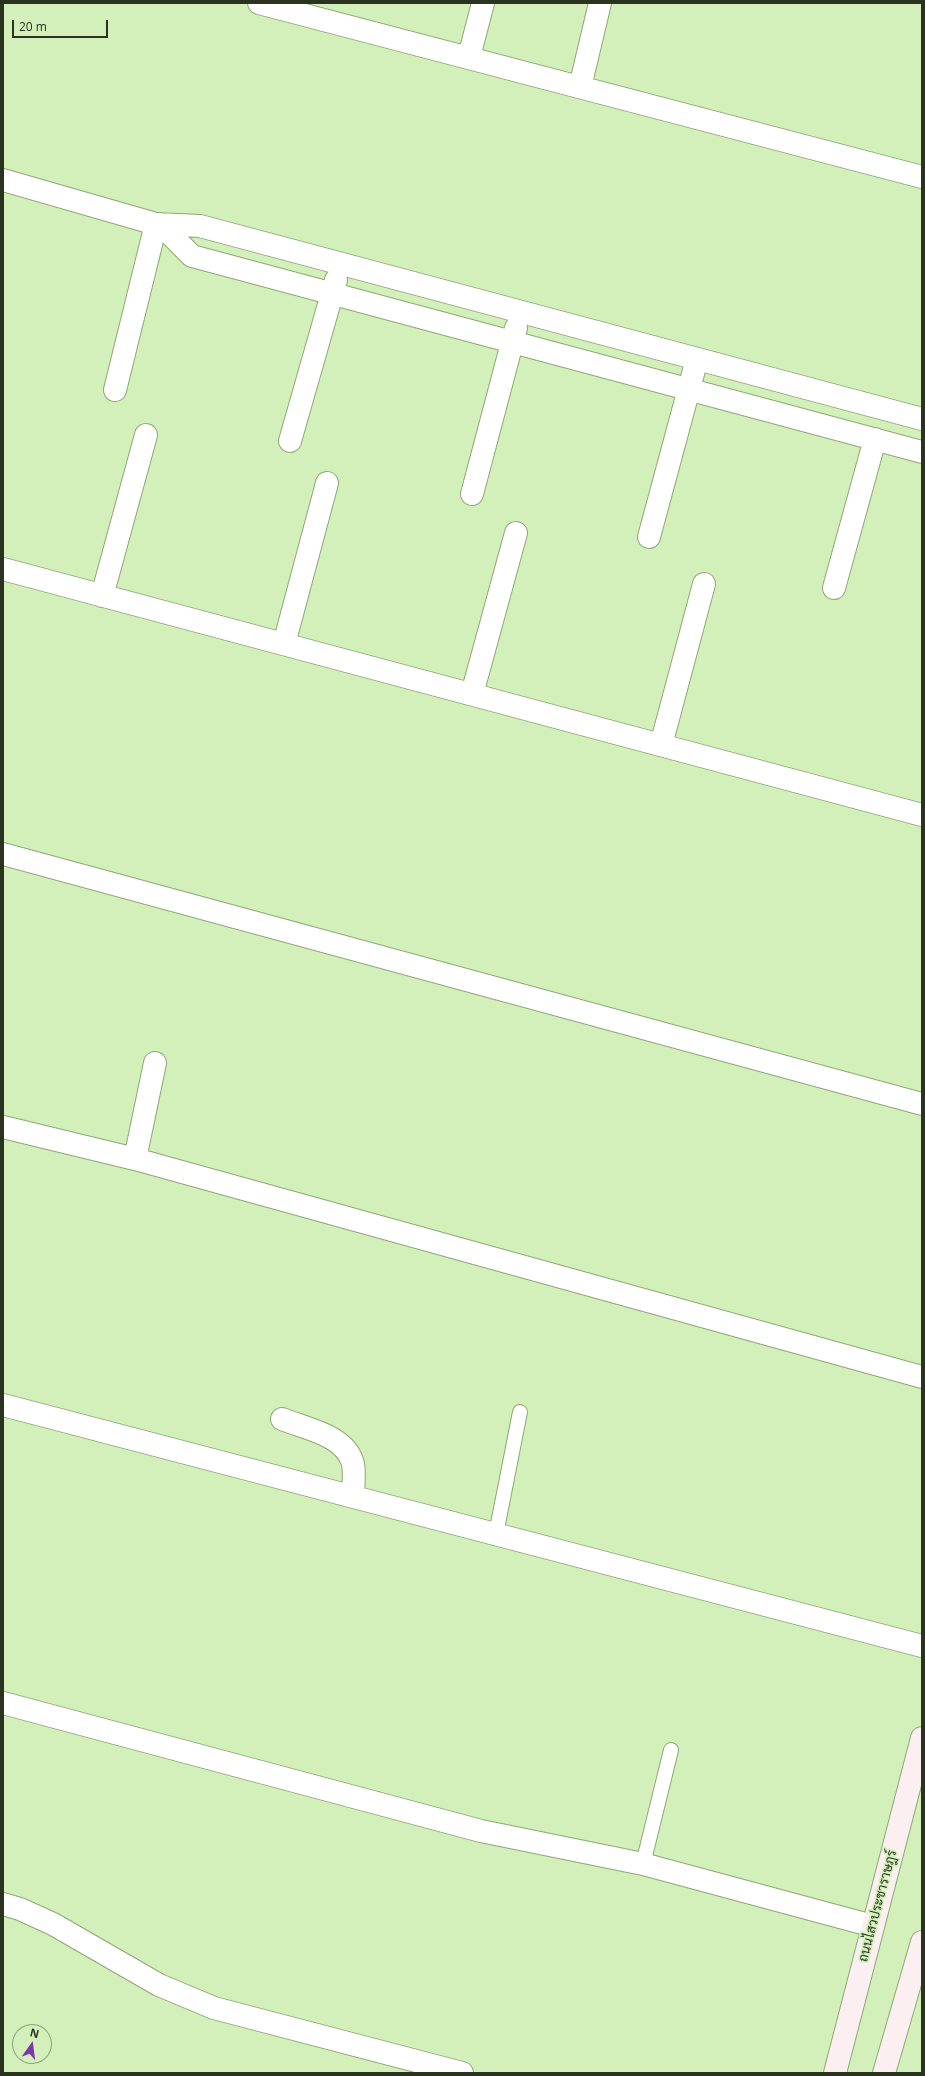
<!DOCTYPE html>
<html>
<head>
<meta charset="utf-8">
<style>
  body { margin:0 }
  #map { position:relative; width:925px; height:2076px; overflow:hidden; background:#d3efba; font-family:"Open Sans",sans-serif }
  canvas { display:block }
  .frame { position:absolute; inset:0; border:4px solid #29331e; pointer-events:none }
  .north { position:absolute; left:12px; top:2024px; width:40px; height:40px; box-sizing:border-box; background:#d3efba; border:1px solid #8fa47c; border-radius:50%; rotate:14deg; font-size:11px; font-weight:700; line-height:16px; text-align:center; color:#29331e }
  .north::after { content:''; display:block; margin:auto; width:14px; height:18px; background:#7e36a8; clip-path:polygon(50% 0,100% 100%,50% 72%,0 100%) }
  .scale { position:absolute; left:12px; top:20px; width:96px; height:18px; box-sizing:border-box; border:2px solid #29331e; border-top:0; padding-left:5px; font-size:12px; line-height:14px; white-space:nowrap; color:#29331e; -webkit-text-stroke:3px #d3efba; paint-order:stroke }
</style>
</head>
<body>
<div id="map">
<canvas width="925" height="2076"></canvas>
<div class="frame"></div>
<div class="north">N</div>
<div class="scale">20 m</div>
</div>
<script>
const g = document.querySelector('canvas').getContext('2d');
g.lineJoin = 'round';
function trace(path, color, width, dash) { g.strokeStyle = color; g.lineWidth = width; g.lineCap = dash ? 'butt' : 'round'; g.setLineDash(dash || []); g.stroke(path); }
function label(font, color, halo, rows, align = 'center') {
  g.font = font + ' "Open Sans",Sarabun,sans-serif'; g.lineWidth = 3.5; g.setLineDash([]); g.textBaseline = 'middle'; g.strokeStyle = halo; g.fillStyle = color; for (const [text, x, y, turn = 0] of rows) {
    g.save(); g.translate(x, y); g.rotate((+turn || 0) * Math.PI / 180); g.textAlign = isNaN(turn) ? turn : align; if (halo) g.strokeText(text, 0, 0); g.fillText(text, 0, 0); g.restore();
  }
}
const lane = new Path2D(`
  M496,1534l24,-122
  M643,1864l28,-114`);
const street = new Path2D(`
  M259,3l663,174
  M469,57l14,-54
  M580,87l20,-84
  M3,180l153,44 44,2 722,193
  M160,224l32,32 730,196
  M115,390l41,-166
  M290,441l46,-161
  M472,494l44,-166
  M649,537l48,-178
  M3,569l919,246
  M834,588l41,-149
  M102,596l44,-161
  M284,644l43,-161
  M472,694l44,-161
  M661,745l43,-161
  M3,854l919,250
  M3,1127l132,32 787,218
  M135,1159l20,-96
  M3,1405l919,241
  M282,1419c24,10 64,16 71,45 2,10 0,22 0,32
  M3,1703l478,128 162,33 230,62
  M3,1904l17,5 33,15 106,61 55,23 248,65`);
const secondary = new Path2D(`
  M835,2073l87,-335
  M884,2073l38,-131`);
trace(lane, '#8da875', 16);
trace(street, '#8da875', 24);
trace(secondary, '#8da875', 24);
trace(lane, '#fff', 14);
trace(street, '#fff', 22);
trace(secondary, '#fbeff1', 22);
label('13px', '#29331e', '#d3efba', [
  ["ถนนไสวประชาราษฎร์",878,1906,-75]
]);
</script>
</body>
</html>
